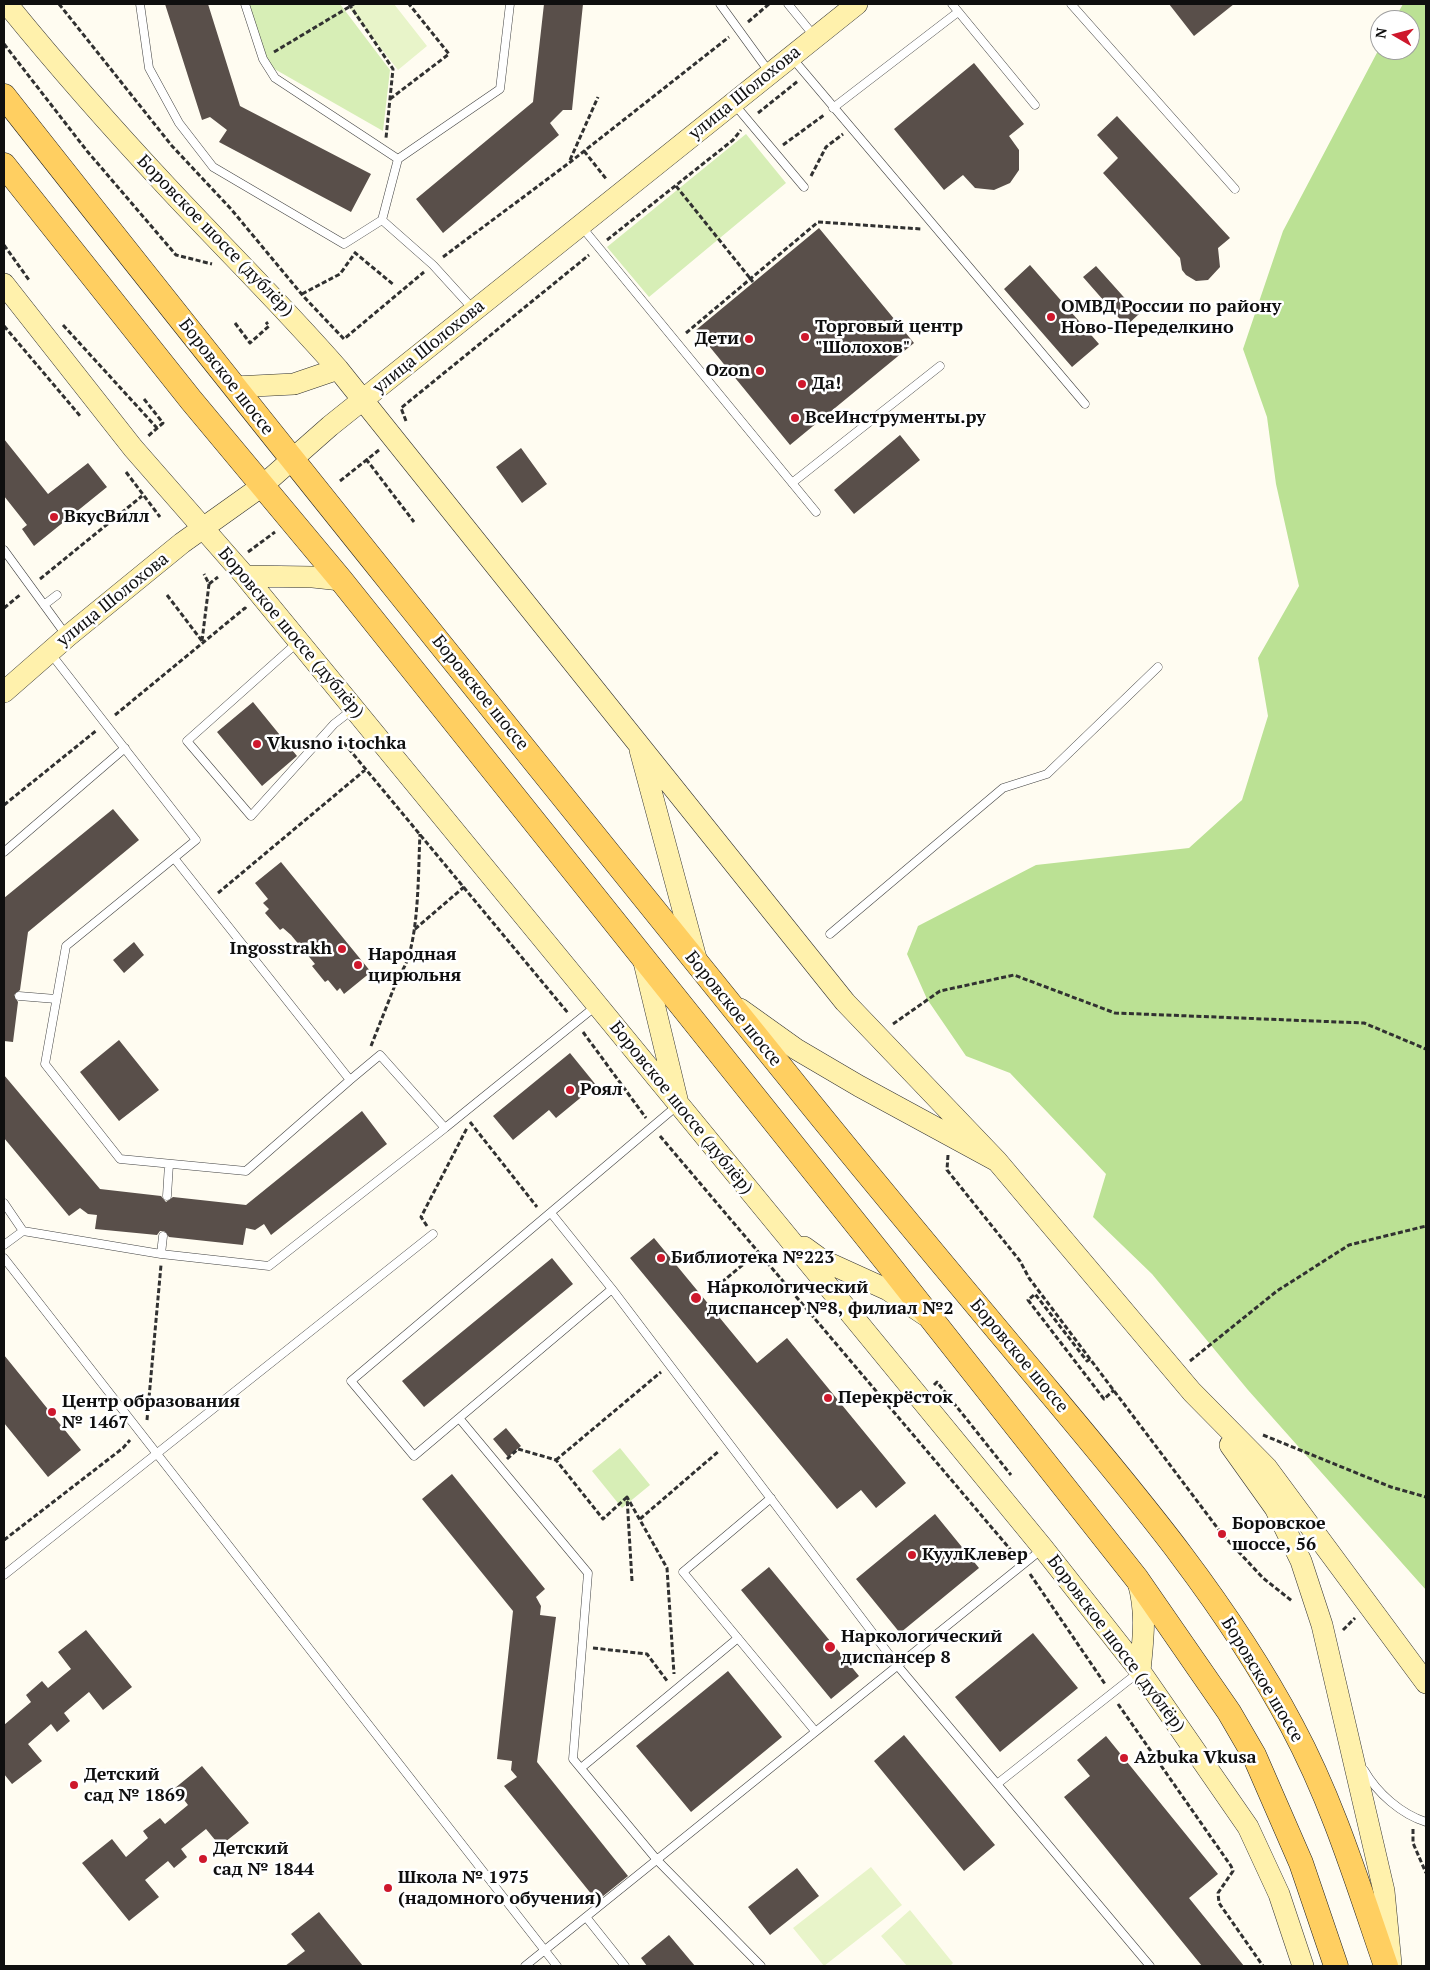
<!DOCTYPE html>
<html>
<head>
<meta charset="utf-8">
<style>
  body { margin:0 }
  #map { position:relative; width:1430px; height:1970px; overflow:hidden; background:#fffcf1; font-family:"PT Serif",serif }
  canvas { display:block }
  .frame { position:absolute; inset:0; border:5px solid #0f0f0f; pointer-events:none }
  .north { position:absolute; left:1370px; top:10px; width:50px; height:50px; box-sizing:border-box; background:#fff; border:1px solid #9f9f9f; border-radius:50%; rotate:278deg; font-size:14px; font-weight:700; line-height:20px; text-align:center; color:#0f0f0f }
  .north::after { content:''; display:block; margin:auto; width:18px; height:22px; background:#ce182c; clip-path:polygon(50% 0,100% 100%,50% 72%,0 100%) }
</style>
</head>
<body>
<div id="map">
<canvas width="1430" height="1970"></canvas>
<div class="frame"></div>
<div class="north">N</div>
</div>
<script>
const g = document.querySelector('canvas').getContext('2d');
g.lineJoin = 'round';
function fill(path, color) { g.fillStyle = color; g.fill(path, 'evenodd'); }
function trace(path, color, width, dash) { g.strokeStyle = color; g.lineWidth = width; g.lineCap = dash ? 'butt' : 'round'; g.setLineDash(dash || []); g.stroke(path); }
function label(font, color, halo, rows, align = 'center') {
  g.font = font + ' "PT Serif",serif'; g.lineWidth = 5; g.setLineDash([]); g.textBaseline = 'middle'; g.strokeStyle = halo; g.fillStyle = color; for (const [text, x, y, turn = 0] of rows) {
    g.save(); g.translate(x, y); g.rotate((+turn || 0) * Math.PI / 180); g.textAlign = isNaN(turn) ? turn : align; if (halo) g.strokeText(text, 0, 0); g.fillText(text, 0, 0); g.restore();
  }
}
fill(new Path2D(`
  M248,4h92l50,66 -7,61 -119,-68z
  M746,134l40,49 -137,114 -42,-50z
  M620,1448l30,37 -28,23 -30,-37z`), '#d7eeb6');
fill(new Path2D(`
  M1403,4h23v1586l-178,-200 -96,-116 -59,-57 13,-43 -96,-101 -44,-17 -39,-57 -20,-45 11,-28 118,-61 153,-17 53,-48 26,-84 -10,-58 41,-72 -23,-102 -9,-67 -24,-68 40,-118 97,-184v3h30v-30h-16z`), '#bbe194');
fill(new Path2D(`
  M356,4h38l33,42 -29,24 -48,-61z
  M871,1867l31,38 -78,61 -31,-38z
  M910,1910l43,53 -3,3h-43l-26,-30z`), '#e8f4c9');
fill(new Path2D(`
  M165,4h43l32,102 131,68 -20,38 -132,-70 8,-12 -17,-13 -8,3z
  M544,4h39l-11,106h-9l-13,13 9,12 -116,98 -27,-34 117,-97z
  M1169,4h65l-40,32z
  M974,63l50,61 -15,12 10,14v20l-9,13 -16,7 -19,-2 -12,-13 -19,15 -50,-61z
  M1117,116l113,122 -12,10 2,19 -12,13 -12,1 -10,-6 -4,-5 -2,-12 -77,-85 15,-15 -21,-23z
  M819,228l95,115 -124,102 -94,-115z
  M1030,265l69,79 -27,23 -68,-78z
  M1096,266l43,48 -13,12 -43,-49z
  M900,435l20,25 -66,54 -20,-24z
  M4,439l44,55 40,-31 19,24 -73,59 -12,-17 5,-4 -23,-29z
  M521,448l26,36 -25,19 -26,-36z
  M253,702l44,54 -35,30 -45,-54z
  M113,809l26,31 -111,92 -8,58 -6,5 4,7 -5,40 -9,-1v-143z
  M281,862l90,110 -27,22 -4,-6 -3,3 -9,-11 -3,2 -13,-16 3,-2 -24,-29 -8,-7 -3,2 -15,-17 4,-4 -6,-6 5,-4 -13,-16z
  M134,942l10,13 -20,18 -11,-13z
  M119,1040l40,50 -40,31 -39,-49z
  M570,1053l26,32 -40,33 -7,-8 -36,30 -20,-24z
  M4,1075l96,114 61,7 5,6 7,-5 73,8 116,-94 25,33 -116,91 -7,-11 -9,6 -9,-2 -3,17 -74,-8 -5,-6h-4l-3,4 -62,-6 2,-14 -9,-1 -8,-6 -11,8 -65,-78z
  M654,1238l103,125 30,-25 119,145 -30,25 -15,-18 -24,19 -207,-251z
  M552,1258l21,26 -149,123 -22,-26z
  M4,1355l77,95 -33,27 -44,-54z
  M506,1428l15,18 -13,11 -15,-18z
  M452,1474l93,115 -9,8 5,9 -1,9 16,2 -19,145 91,114 -31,25 -93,-115 13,-9 -6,-7 1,-9 -15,-2 16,-148 -91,-112z
  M935,1514l44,54 -79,65 -44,-54z
  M769,1567l90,109 -28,23 -90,-109z
  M86,1630l46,57 -29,23 -14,-18 -25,21 6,8 -13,11 -6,-8 -23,20 14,17 -30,23 -8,-10v-49l27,-23 -5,-7 16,-14 6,7 23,-19 -13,-17z
  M1033,1633l45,55 -78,64 -45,-55z
  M728,1671l54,66 -91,75 -55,-66z
  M904,1735l91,110 -31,26 -90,-110z
  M1106,1736l112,138 -29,24 55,68h-42l-138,-169 26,-21 -13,-16z
  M202,1766l47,57 -29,23 -14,-17 -25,20 6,8 -13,11 -6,-7 -23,19 14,17 -30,24 -47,-58 30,-24 14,18 22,-19 -5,-7 17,-13 5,6 23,-19 -13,-17z
  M797,1868l22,28 -49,39 -22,-28z
  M319,1912l44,54h-78l20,-15 -14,-17z
  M669,1935l26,31h-48l-6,-8z`), '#594f4a');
const lane = new Path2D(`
  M140,4l9,64 30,55 34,44 131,77 38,-24
  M245,4l18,55 12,19 123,81 102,-70 10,-85
  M720,4l50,69
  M788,4l27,33
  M952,4l83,101
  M1071,4l164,185
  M793,59l292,345
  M735,105l69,82
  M833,108l125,-96
  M398,159l-16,61 51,45 40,44
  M581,226l235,286
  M792,483l148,-117
  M4,550l62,85
  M44,605l13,-10
  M298,642l-111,99 64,75 83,-92 18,-14
  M51,654l145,186 -22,18 176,222 30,-25 65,73 151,-122
  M4,852l121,-104
  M174,858l-108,88 -21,118 75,95 126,12 104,-91
  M830,934l173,-146 44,-14 111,-107
  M19,996l37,3
  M167,1196l2,-32
  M4,1203l19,28
  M551,1213l61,76 285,376 253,301
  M4,1245l19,-14 138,23 108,12 176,-138
  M161,1254l2,-18
  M4,1258l553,708
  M612,1289l-198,167 -63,-75 327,-276
  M459,1418l129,155 -15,186 84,101 104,106
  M771,1498l-88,74 132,159
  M4,1575l429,-341
  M581,1768l157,-130
  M1364,1770c13,23 37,44 62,52
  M997,1784l142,-112
  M586,1917l39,49
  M525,1966l516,-416`);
const secondary = new Path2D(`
  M7,4c52,64 106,125 162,185 57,61 115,118 169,180l507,633 152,159
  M4,284l129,164 112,128 798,972 97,123 108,156 31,67 24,72
  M234,387l60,-3 44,-15
  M245,576l68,1 28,3
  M4,692l64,-56 114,-93 80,-57 68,-60 527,-422
  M640,750l57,212
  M643,958l34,141
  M740,1009l56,40 63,37 138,75 195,231 75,76 159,215
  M804,1247l18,13 66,30 37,25
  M1230,1445l45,63 26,53 21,64 62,266 7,73
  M1138,1582c9,31 5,58 2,89`);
const primary = new Path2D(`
  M4,96c259,329 522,655 785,981 81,101 164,200 247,299 92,110 189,223 256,350 41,76 66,159 94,240
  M4,165l187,235 150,180 544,680 252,319 92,133 25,43 47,108 35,103`);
trace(lane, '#424242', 9);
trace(secondary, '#313131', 22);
trace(primary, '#202020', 25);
trace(new Path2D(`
  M59,4l113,142 59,63 73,88 40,42 80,-67
  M349,4l44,65 -7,69
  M748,22l21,-18
  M4,44l83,107 89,104 36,9
  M274,52l80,-48
  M390,99l59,-45 -40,-50
  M758,113l40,-32
  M783,145l41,-30
  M584,151l23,29
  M570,160l28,-63
  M811,176l15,-29 17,-13
  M676,186l77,96
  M607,240l126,-100 8,-10
  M4,245l25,35
  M354,252l40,33
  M443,257l126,-94 160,-126
  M302,294l38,-20 15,-21
  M235,323l15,20 19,-17 -3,-4
  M63,325l94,103
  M4,326l77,91
  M686,333l132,-111 103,7
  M144,399l19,24 -16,14
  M406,421l-5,-13 188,-153
  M366,459l48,63
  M126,472l34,45
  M340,481l39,-31
  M248,552l27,-20
  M40,579l102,-83
  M209,584l9,-7
  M167,595l35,46
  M4,608l17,-14
  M202,641l7,-57 -5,-10
  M115,715l130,-107 2,2
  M339,737l229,276
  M4,805l93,-75
  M218,893l147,-123
  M415,929l49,-42
  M387,974l12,1
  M893,1024l47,-33 74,-16 101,38 249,10 62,26
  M583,1032l63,86
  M371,1046l28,-71c21,-23 19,-108 21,-141
  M470,1122l67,85
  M660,1136l355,419
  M948,1155l-1,15 73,91 9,17 193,256 41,44 29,23
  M427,1226l-6,-9 46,-89
  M710,1292l48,-40
  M1090,1359l-3,2 -52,-67 -7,6 76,99 10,-9
  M1190,1361l87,-70 72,-46 77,-19
  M934,1385l3,-3 74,93
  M147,1420l14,-155
  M1263,1435l128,52 35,10
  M507,1459l11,-10 38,11 47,59 24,-22
  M556,1460l105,-88
  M640,1519l79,-68
  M4,1540l119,-92 7,-8
  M1030,1574l75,110
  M632,1581l-5,-84 40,71 7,106
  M1343,1630l12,-12
  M593,1648l54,6 21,28
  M1118,1704l113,162 2,5 -15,22 1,10 44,63
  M1413,1829v14l13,30`), '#313131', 3, [5, 2.5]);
trace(lane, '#fff', 8);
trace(secondary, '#fff1ac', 21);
trace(primary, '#ffcf61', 24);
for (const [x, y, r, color] of [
  [1051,317,5,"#ce182c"],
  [805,337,5,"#ce182c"],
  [749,339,5,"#ce182c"],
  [760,371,5,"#ce182c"],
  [802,384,5,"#ce182c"],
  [795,418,5,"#ce182c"],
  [54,517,5,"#ce182c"],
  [257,744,5,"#ce182c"],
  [342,949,5,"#ce182c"],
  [358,965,5,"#ce182c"],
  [570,1090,5,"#ce182c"],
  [661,1258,5,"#ce182c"],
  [696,1298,6,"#ce182c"],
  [828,1398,5,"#ce182c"],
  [52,1412,5,"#ce182c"],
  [1222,1534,5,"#ce182c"],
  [912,1555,5,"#ce182c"],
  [830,1647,6,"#ce182c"],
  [1124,1758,5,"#ce182c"],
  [74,1785,5,"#ce182c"],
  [203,1859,5,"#ce182c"],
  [388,1888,5,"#ce182c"]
]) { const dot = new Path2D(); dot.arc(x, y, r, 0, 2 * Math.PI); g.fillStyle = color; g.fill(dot); trace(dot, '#fff', 2); }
label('18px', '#0f0f0f', '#fff', [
  ["улица Шолохова",745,93,-39],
  ["Боровское шоссе (дублёр)",215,236,46],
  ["улица Шолохова",429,347,-39],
  ["Боровское шоссе",226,377,52],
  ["улица Шолохова",113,600,-39],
  ["Боровское шоссе (дублёр)",291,633,50],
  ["Боровское шоссе",480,693,51],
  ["Боровское шоссе",733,1009,51],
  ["Боровское шоссе (дублёр)",681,1108,51],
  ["Боровское шоссе",1019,1356,50],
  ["Боровское шоссе (дублёр)",1116,1644,53],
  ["Боровское шоссе",1262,1680,59]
]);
label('bold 18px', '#0f0f0f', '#fff', [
  ["ОМВД России по району",1061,307],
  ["Ново-Переделкино",1061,328],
  ["Торговый центр",815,327],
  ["\"Шолохов\"",815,348],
  ["Дети",739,339,"right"],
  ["Ozon",750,371,"right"],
  ["Да!",812,384],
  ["ВсеИнструменты.ру",805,418],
  ["ВкусВилл",64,517],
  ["Vkusno i tochka",267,744],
  ["Ingosstrakh",332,949,"right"],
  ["Народная",368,955],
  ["цирюльня",368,976],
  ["Роял",580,1090],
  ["Библиотека №223",671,1258],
  ["Наркологический",707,1288],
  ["диспансер №8, филиал №2",707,1309],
  ["Перекрёсток",838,1398],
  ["Центр образования",62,1402],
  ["№ 1467",62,1423],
  ["Боровское",1232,1524],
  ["шоссе, 56",1232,1545],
  ["КуулКлевер",922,1555],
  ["Наркологический",841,1637],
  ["диспансер 8",841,1658],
  ["Azbuka Vkusa",1134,1758],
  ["Детский",84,1775],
  ["сад № 1869",84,1796],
  ["Детский",213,1849],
  ["сад № 1844",213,1870],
  ["Школа № 1975",398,1878],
  ["(надомного обучения)",398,1899]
], 'left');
</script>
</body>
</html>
